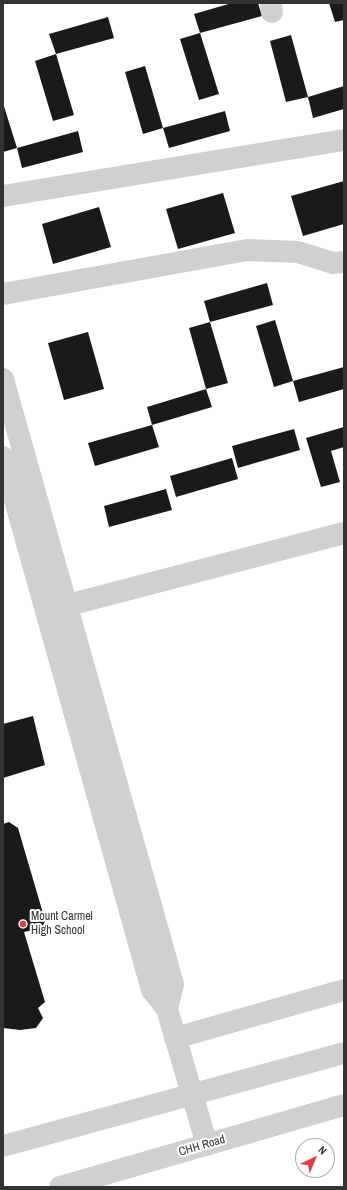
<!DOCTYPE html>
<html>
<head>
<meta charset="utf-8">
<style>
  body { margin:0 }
  #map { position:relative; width:347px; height:1190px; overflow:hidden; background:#fff; font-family:"Archivo Narrow",sans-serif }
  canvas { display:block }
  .frame { position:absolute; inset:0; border:4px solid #333; pointer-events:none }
  .north { position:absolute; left:295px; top:1138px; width:40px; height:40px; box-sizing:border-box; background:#fff; border:1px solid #adadad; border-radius:50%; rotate:44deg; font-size:11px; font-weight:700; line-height:16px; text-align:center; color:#333 }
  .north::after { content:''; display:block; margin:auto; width:14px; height:18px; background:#e63946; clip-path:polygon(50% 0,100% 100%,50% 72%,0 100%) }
</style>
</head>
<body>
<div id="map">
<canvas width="347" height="1190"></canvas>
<div class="frame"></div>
<div class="north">N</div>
</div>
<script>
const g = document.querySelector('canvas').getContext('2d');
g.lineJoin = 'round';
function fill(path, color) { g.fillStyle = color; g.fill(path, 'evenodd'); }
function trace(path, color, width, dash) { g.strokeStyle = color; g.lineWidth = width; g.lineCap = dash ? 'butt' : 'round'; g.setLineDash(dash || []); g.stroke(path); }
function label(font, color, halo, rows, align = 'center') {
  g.font = font + ' "Archivo Narrow",sans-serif'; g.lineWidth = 4; g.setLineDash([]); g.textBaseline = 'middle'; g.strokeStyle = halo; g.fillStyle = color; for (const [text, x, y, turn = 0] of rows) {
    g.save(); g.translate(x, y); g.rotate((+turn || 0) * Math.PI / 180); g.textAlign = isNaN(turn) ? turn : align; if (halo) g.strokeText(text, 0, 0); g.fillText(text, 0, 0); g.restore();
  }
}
fill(new Path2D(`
  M232,3h26l4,13 -62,17 19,61 -20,6 -19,-61 20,-6 -6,-19z
  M329,3h15v17l-9,2z
  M108,17l6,21 -58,16 18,61 -21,6 -18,-60 21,-7 -7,-20z
  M291,35l17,62 36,-11v23l-31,9 -5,-21 -22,5 -16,-61z
  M145,66l18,62 -20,6 -18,-62z
  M3,103l14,45 -14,4z
  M225,111l5,20 -61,17 -6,-20z
  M78,131l5,21 -61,16 -5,-20z
  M344,181v43l-41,12 -12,-40z
  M223,193l12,40 -57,16 -12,-40z
  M99,207l12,40 -58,17 -11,-40z
  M267,283l6,22 -63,17 18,61 -22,6 -17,-61 21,-6 -6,-21z
  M275,320l18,61 -19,6 -18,-61z
  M88,332l16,57 -40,11 -16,-57z
  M344,367v22l-45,13 -6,-21z
  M206,389l6,18 -60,18 -5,-18z
  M152,425l7,22 -64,19 -7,-23z
  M344,427v20l-13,4 9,31 -19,5 -15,-49z
  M294,429l6,21 -62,18 -6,-22z
  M232,458l6,21 -62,18 -6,-21z
  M166,489l6,21 -63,17 -5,-21z
  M33,716l12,49 -42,13v-54z
  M9,822l9,6 27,92 -2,8 -19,4 21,70 -7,6 5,10 -7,10 -16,2 -17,-2v-204z`), '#1a1a1a');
trace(new Path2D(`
  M271,3l1,9
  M3,196l341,-56
  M3,294l244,-44 51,2 35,11 11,-1
  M3,379l170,605 -6,25
  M3,457l149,533 15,19 40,136
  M53,609l291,-76
  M175,1038l169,-48
  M3,1146l341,-93
  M60,1187l284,-82`), '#d0d0d0', 22);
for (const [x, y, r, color] of [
  [23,924,4,"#e63946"]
]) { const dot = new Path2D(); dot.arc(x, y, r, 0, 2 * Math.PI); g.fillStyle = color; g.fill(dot); trace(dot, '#fff', 1.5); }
label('12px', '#333', '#fff', [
  ["Mount Carmel",31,917],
  ["High School",31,931]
], 'left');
label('12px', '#333', '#fff', [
  ["CHH Road",202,1146,-16]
]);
</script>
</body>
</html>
